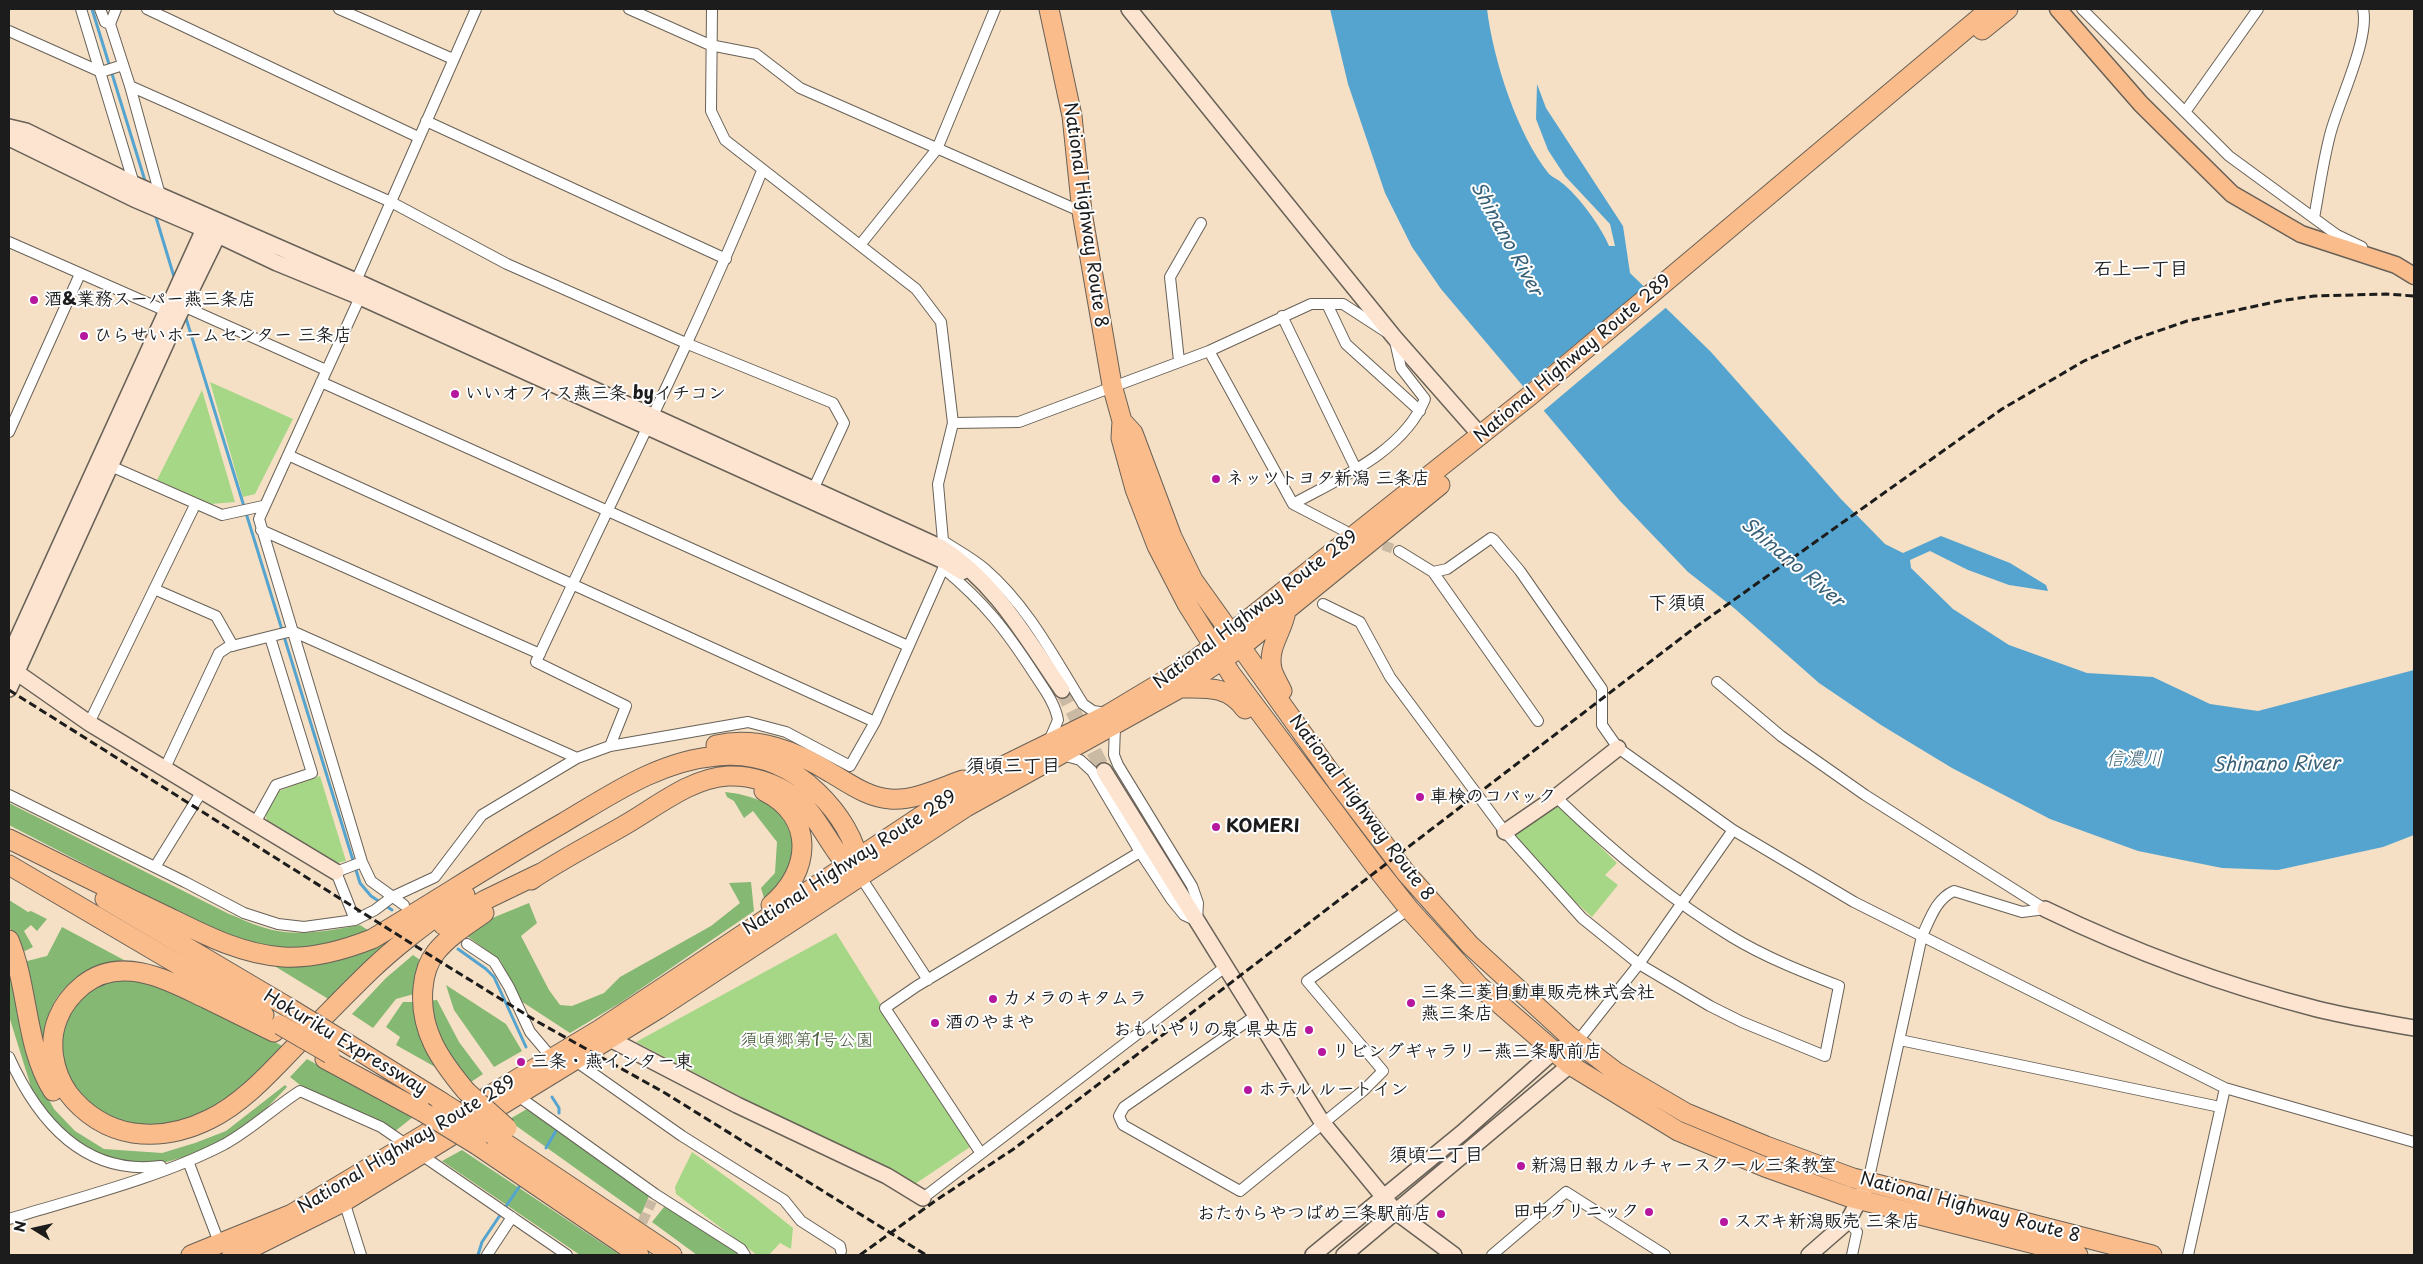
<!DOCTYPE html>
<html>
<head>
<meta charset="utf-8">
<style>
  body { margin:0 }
  #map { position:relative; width:2423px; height:1264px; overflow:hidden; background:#f5e0c5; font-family:"Playpen Sans",sans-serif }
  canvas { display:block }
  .frame { position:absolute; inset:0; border:10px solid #1c1c1c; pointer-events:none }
  .north { position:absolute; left:10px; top:1204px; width:50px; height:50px; -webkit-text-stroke:4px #fff; paint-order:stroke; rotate:280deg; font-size:14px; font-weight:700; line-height:20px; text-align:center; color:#1c1c1c }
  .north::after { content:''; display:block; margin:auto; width:18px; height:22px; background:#1c1c1c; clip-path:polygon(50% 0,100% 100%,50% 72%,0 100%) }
</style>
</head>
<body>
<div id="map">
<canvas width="2423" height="1264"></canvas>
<div class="frame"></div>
<div class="north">N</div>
</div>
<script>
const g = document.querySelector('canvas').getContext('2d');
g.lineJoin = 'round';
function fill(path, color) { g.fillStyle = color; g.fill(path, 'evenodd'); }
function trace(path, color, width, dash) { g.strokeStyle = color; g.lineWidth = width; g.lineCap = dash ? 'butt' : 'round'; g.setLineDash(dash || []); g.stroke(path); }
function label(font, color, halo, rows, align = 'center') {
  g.font = font + ' "Playpen Sans","Klee One",sans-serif'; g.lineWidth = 4; g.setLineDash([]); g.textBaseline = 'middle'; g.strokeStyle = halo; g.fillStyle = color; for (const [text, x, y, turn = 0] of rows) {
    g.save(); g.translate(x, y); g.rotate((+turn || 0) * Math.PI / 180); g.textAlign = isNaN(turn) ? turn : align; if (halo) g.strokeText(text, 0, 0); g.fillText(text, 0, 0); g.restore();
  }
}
fill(new Path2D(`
  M210,382l83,37 -38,75 -12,3z
  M202,390l33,112 -24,2 -54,-24z
  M320,776l26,85 -9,2 -70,-43 -2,-6 11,-22z
  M1556,803l61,60 -12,12 13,10 -26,32 -35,-32 -45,-51z
  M836,933l134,214 -58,39 -276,-144z
  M692,1152l62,45 39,31 -2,21 -11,-6 -11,12h-12l-81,-61 -1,-7z`), '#a6d786');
fill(new Path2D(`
  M725,792c40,4 81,26 67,71 -5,15 -14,28 -28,35l-3,-10 14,-15 2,-31 -24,-31 -9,7 -10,-17 -7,-4z
  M9,803l220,111c11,4 22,10 33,13 32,11 66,4 98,-2l11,7 -45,14 -36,4 -39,-6 -45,-17 -197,-102z
  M751,882l3,29 -134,92 -50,30 -49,-32 -21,-41 -33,-24 18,-15 44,-18 8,20 -16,13 28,54 11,15 12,1 32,-13 16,-16 91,-51 29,-23 -11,-20z
  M9,900l19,12 3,-1 16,8 -10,12 -6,-6 -7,6 9,16 -14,7 -10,-29z
  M62,927l62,33c-32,5 -71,25 -77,62 -2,14 1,31 1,46l-25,-106 24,-6z
  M384,938l7,5 -61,57 -62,-38z
  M413,955l10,7 -9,32 -18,5 -23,29 -21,-14 34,-36z
  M9,968l32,117 13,24 21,22 29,18 58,4 33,-10 31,-12 59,-46 2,2 -27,28 -32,23 -27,14 -38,11 -42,-1 -24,-9 -39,-24 -26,-39 -23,-74z
  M134,975l88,38 62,34c-30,30 -60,62 -102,75 -56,18 -133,-24 -120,-88 4,-19 5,-22 19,-35 5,-5 10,-12 16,-16 9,-5 26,-6 37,-8z
  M446,985l60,39 16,27 -28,16 -40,-57z
  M437,1000l22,42 24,32 -15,10 -20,-22 -21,-61z
  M403,1002h10c3,25 12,44 24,66l-41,-23 4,-8 -14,-10z
  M307,1059l106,58 -19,15 -94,-47 -10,-8z
  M527,1109l8,1 115,84 -9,21 -133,-95z
  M462,1150l158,105h-40l-138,-94z
  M664,1207l8,1 70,47h-45l-45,-33z`), '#84b873');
fill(new Path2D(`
  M1330,9h157c6,50 30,125 62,165 4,4 9,5 13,9 16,12 40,45 47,63h6l-5,-22 -45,-48 -17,-26 -12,-31 1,-35 9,24 77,118 7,47 81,79 129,146 45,46 18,9 38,-17 69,27 36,22 2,6 -39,-6 -41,-15 -38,-19 -20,9 1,8 42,41 56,36 78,28 66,4 57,27 48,7 156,-41v165l-31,12 -105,23 -56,-2 -84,-17 -88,-32 -98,-51 -71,-43 -62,-42 -85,-75 -46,-36 -68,-71 -179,-212 -29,-42 -27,-54 -37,-109z`), '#55a4cf');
fill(new Path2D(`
  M1647,285l22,20 -128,108 -20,-24z`), '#f5e0c5');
trace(new Path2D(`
  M92,9l54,175
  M155,214l20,66
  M185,315l175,568 11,13 21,14
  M458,949l28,20 8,8 32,70
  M552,1097l7,11v5
  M546,1148l11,-19
  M478,1255l4,-13 37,-55`), '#55a4cf', 3);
trace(new Path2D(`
  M1369,540l30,11
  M636,1236l16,-35`), '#cab9a3', 10, [10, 5]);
trace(new Path2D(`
  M1062,690l42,81`), '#cab9a3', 15, [15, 8]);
const street = new Path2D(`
  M81,9l53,175
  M100,9l5,13 5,2
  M116,9l-6,15 20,62 30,109
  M147,9l271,128
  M339,9l114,50
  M629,9l81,36 46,9 44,34 282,124
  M712,9l-1,102 14,29 191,149 25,33 12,101 -15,61 5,57 -3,6
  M2082,9l147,147 108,79 25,12
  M9,31l92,41 22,-7
  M130,86l261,116 116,62 181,80 145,59 11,20 -33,71
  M2185,112l73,-103
  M426,121l300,138
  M2314,218c5,-27 9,-56 16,-83 8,-32 40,-96 33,-126
  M9,242l157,69
  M860,245l77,-96 58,-140
  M1327,304l19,40 74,67
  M183,306l143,64
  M1282,316l74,153
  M1209,351l84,153 52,27
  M1179,361l-9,-84 31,-54
  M321,382l587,264
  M953,423l66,-1 190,-71 102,-47h32l51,33 7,31 24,31c-22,53 -85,79 -132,105
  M9,432l71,-158
  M288,455l587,267
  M106,464l116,51 41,-9
  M261,530l279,124
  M943,541c14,9 29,17 42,28 42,36 69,88 98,135l10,7 13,2
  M1399,551l34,21 14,-3 44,-31 3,2 26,31 82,118v36l16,23 115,82 121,72 371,186 189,54
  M943,568c43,36 62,61 92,107 9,14 20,28 23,45l-9,21
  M1433,572l105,149
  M154,589l62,27 17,30
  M1323,604l37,18 30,55 115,155 77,86 57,46 71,42 32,16 83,34 14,-70c-36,-14 -74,-29 -107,-49 -65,-39 -122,-88 -176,-140
  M1717,682l64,54 84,59 180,114
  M89,723l106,-218
  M610,746l16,-40 -90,-44c76,-164 158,-324 226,-491
  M1059,754l21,6 12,11 48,81 31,47 13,16 13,6 1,-18 -6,-17 -74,-121 -4,-10 1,-29
  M165,768l54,-115 9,-6 64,-16 285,127
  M9,795l176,87 59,31 34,11 26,3 51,-7 20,-10 17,-13 43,-20 47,-62 95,-57 33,-12 138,-24 38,10 64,34 25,-44 71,-160
  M255,823l21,-38 36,-12 -42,-136
  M155,867l47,-76
  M860,876l68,104
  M404,905l-33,-24 -9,-19 -103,-343 101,-222 -4,-16 120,-272
  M355,920l-19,-48 26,-10
  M467,944l27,18 15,25 21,45 22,26
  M1255,1016l-131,91 -5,9 4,9 117,66 124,-101 19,-19 -76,-90 102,-72
  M1900,1040l320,67
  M1577,1042l62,-78 94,-134
  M9,1057c29,64 75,119 152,109
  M574,1060l108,76 102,64 17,21 39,25 1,5
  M518,1096l137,98 86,55 4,6
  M980,1152l-95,-144 32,-22 223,-134
  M420,1154l147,101
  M188,1161l32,84
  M1868,1182l54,-246c8,-17 14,-37 32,-45l68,21 23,-3
  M343,1198l18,57
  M923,1198l302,-231
  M9,1219c69,-21 153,-42 216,-75 27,-15 50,-37 75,-53l81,36 26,18
  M1848,1221l9,11 -5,23
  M487,1255l25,-38
  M1492,1255l74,-63 99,63
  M2188,1255l37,-167`);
const secondary = new Path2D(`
  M1129,9l265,328 87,99
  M9,127l17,4 108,53 222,97 584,266c55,34 86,91 122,143
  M9,138l125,61 84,36 59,28 83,34 586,265 16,10
  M9,657l195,-428 7,-7
  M9,667l80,56 247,149
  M9,689l169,-372 40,-82 -1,-9
  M1104,771l218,351 74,90 58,43
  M1505,832l51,-35 62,-49
  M2045,909c87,42 178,76 272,100 32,8 65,13 97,19
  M610,1039l127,66 150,71 36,22
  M1313,1255l150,-123 91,-81 23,-9
  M1344,1255l226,-190 3,-9
  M1809,1255l39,-34 16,-30`);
const primary = new Path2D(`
  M2058,9l83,95 91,90 69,40 95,31 18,11`);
const highway = new Path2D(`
  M1049,9l23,107 10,96 30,173 10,36 -1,17 14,51 22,57 30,58 44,70 144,192 34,43 70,77 91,79 108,66 87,36 84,30 229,58
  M1982,30l26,-21
  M1122,421l11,12 39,104 21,43 147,206 66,87 64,72 98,90 48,37 70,41 80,33 87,32 299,77
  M1180,688c26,0 48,-3 65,21
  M1282,691c-3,-7 -8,-14 -10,-22 -5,-22 11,-38 14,-58
  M716,745c42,-9 80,6 115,28 19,11 36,24 59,26 24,2 50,-11 73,-19
  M764,791c52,26 47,81 7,114
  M9,839c51,25 102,51 153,75 39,19 77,40 121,43 31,2 61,-7 89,-18 64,-38 126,-79 191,-116 49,-29 96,-62 154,-67 39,-4 72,9 100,36 21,20 40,48 43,78
  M9,865l255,150
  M531,880c29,-20 61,-36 92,-54 32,-18 67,-48 105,-50 23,-1 47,7 65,20 27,19 37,56 62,76
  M105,899l186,110
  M443,925l42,-25 56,-27
  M9,940c20,48 16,107 44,151
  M274,1032c-22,-11 -45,-22 -67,-33 -38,-18 -85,-45 -124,-14 -11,9 -20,20 -25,33 -10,24 -5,53 10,75 16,21 39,36 65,40 27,4 53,-2 77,-14 29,-14 54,-40 76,-63 28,-29 56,-58 85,-86 29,-28 62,-51 94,-75
  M340,1039l100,62
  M325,1059l98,53
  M466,1091c-26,-31 -47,-61 -43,-103 1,-12 5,-26 13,-36 13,-16 31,-27 48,-39
  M493,1135l179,120
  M477,1145l162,110
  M191,1255l101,-41 307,-184 357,-237 45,-26 108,-53 70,-42 52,-39 301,-239 458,-385
  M232,1255l25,-10 88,-44 313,-192 308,-202 214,-119 61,-41 199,-162`);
trace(street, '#686157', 12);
trace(secondary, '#686157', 18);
trace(primary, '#686157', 19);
trace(highway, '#686157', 21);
trace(street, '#fff', 10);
trace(secondary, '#fde4d1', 15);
trace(primary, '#fabc8b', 16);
trace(highway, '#fabc8b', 19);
trace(new Path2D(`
  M9,690l435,274 94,58 127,71 261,162
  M860,1255l75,-54 80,-53 678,-519 309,-220 82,-48 48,-21 55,-19 92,-20 35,-5 72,-2 28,2`), '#1c1c1c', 3, [8, 4]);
const highwayBridge = new Path2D(`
  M291,1009l49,30
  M280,1025l50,29
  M466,1091l41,37
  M440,1101l53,34
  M423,1112l54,33`);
trace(highwayBridge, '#686157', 21, []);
trace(highwayBridge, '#fabc8b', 19);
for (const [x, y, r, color] of [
  [34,300,5,"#b5179e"],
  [84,336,5,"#b5179e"],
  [455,394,5,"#b5179e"],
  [1216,479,5,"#b5179e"],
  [1420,797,5,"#b5179e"],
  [1216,827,5,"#b5179e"],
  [993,999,5,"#b5179e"],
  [1411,1003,5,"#b5179e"],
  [935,1023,5,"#b5179e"],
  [1309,1030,5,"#b5179e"],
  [1322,1052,5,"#b5179e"],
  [521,1062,5,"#b5179e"],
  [1248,1090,5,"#b5179e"],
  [1521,1166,5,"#b5179e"],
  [1649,1212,5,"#b5179e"],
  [1441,1214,5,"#b5179e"],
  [1724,1222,5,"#b5179e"]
]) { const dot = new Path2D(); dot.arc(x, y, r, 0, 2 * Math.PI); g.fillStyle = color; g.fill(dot); trace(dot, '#fff', 2); }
label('18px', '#1c1c1c', '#fff', [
  ["National Highway Route 8",1085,215,82],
  ["National Highway Route 289",1573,359,-40],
  ["National Highway Route 289",1256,610,-37],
  ["National Highway Route 8",1361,808,53],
  ["National Highway Route 289",850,863,-33],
  ["Hokuriku Expressway",345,1043,31],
  ["National Highway Route 289",407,1145,-31],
  ["National Highway Route 8",1970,1208,15]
]);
label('bold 18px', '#1c1c1c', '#fff', [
  ["酒&業務スーパー燕三条店",44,300],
  ["ひらせいホームセンター 三条店",94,336],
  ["いいオフィス燕三条 byイチコン",465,394],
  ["ネッツトヨタ新潟 三条店",1226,479],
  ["車検のコバック",1430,797],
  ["KOMERI",1226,827],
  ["三条三菱自動車販売株式会社",1421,993],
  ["燕三条店",1421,1014],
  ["カメラのキタムラ",1003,999],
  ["酒のやまや",945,1023],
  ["おもいやりの泉 県央店",1299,1030,"right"],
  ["リビングギャラリー燕三条駅前店",1332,1052],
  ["三条・燕インター東",531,1062],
  ["ホテル ルートイン",1258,1090],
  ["新潟日報カルチャースクール三条教室",1531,1166],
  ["田中クリニック",1639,1212,"right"],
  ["おたからやつばめ三条駅前店",1431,1214,"right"],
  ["スズキ新潟販売 三条店",1734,1222]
], 'left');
label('18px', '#4c5d41', '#fff', [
  ["須頃郷第1号公園",807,1041]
]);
label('italic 19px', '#386076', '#fff', [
  ["Shinano River",1506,239,61],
  ["Shinano River",1792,563,40],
  ["信濃川",2134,760],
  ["Shinano River",2276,765,-1]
]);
label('bold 19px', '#1c1c1c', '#fff', [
  ["石上一丁目",2141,270],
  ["下須頃",1677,604],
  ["須頃三丁目",1013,767],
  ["須頃二丁目",1436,1156]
]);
</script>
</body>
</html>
